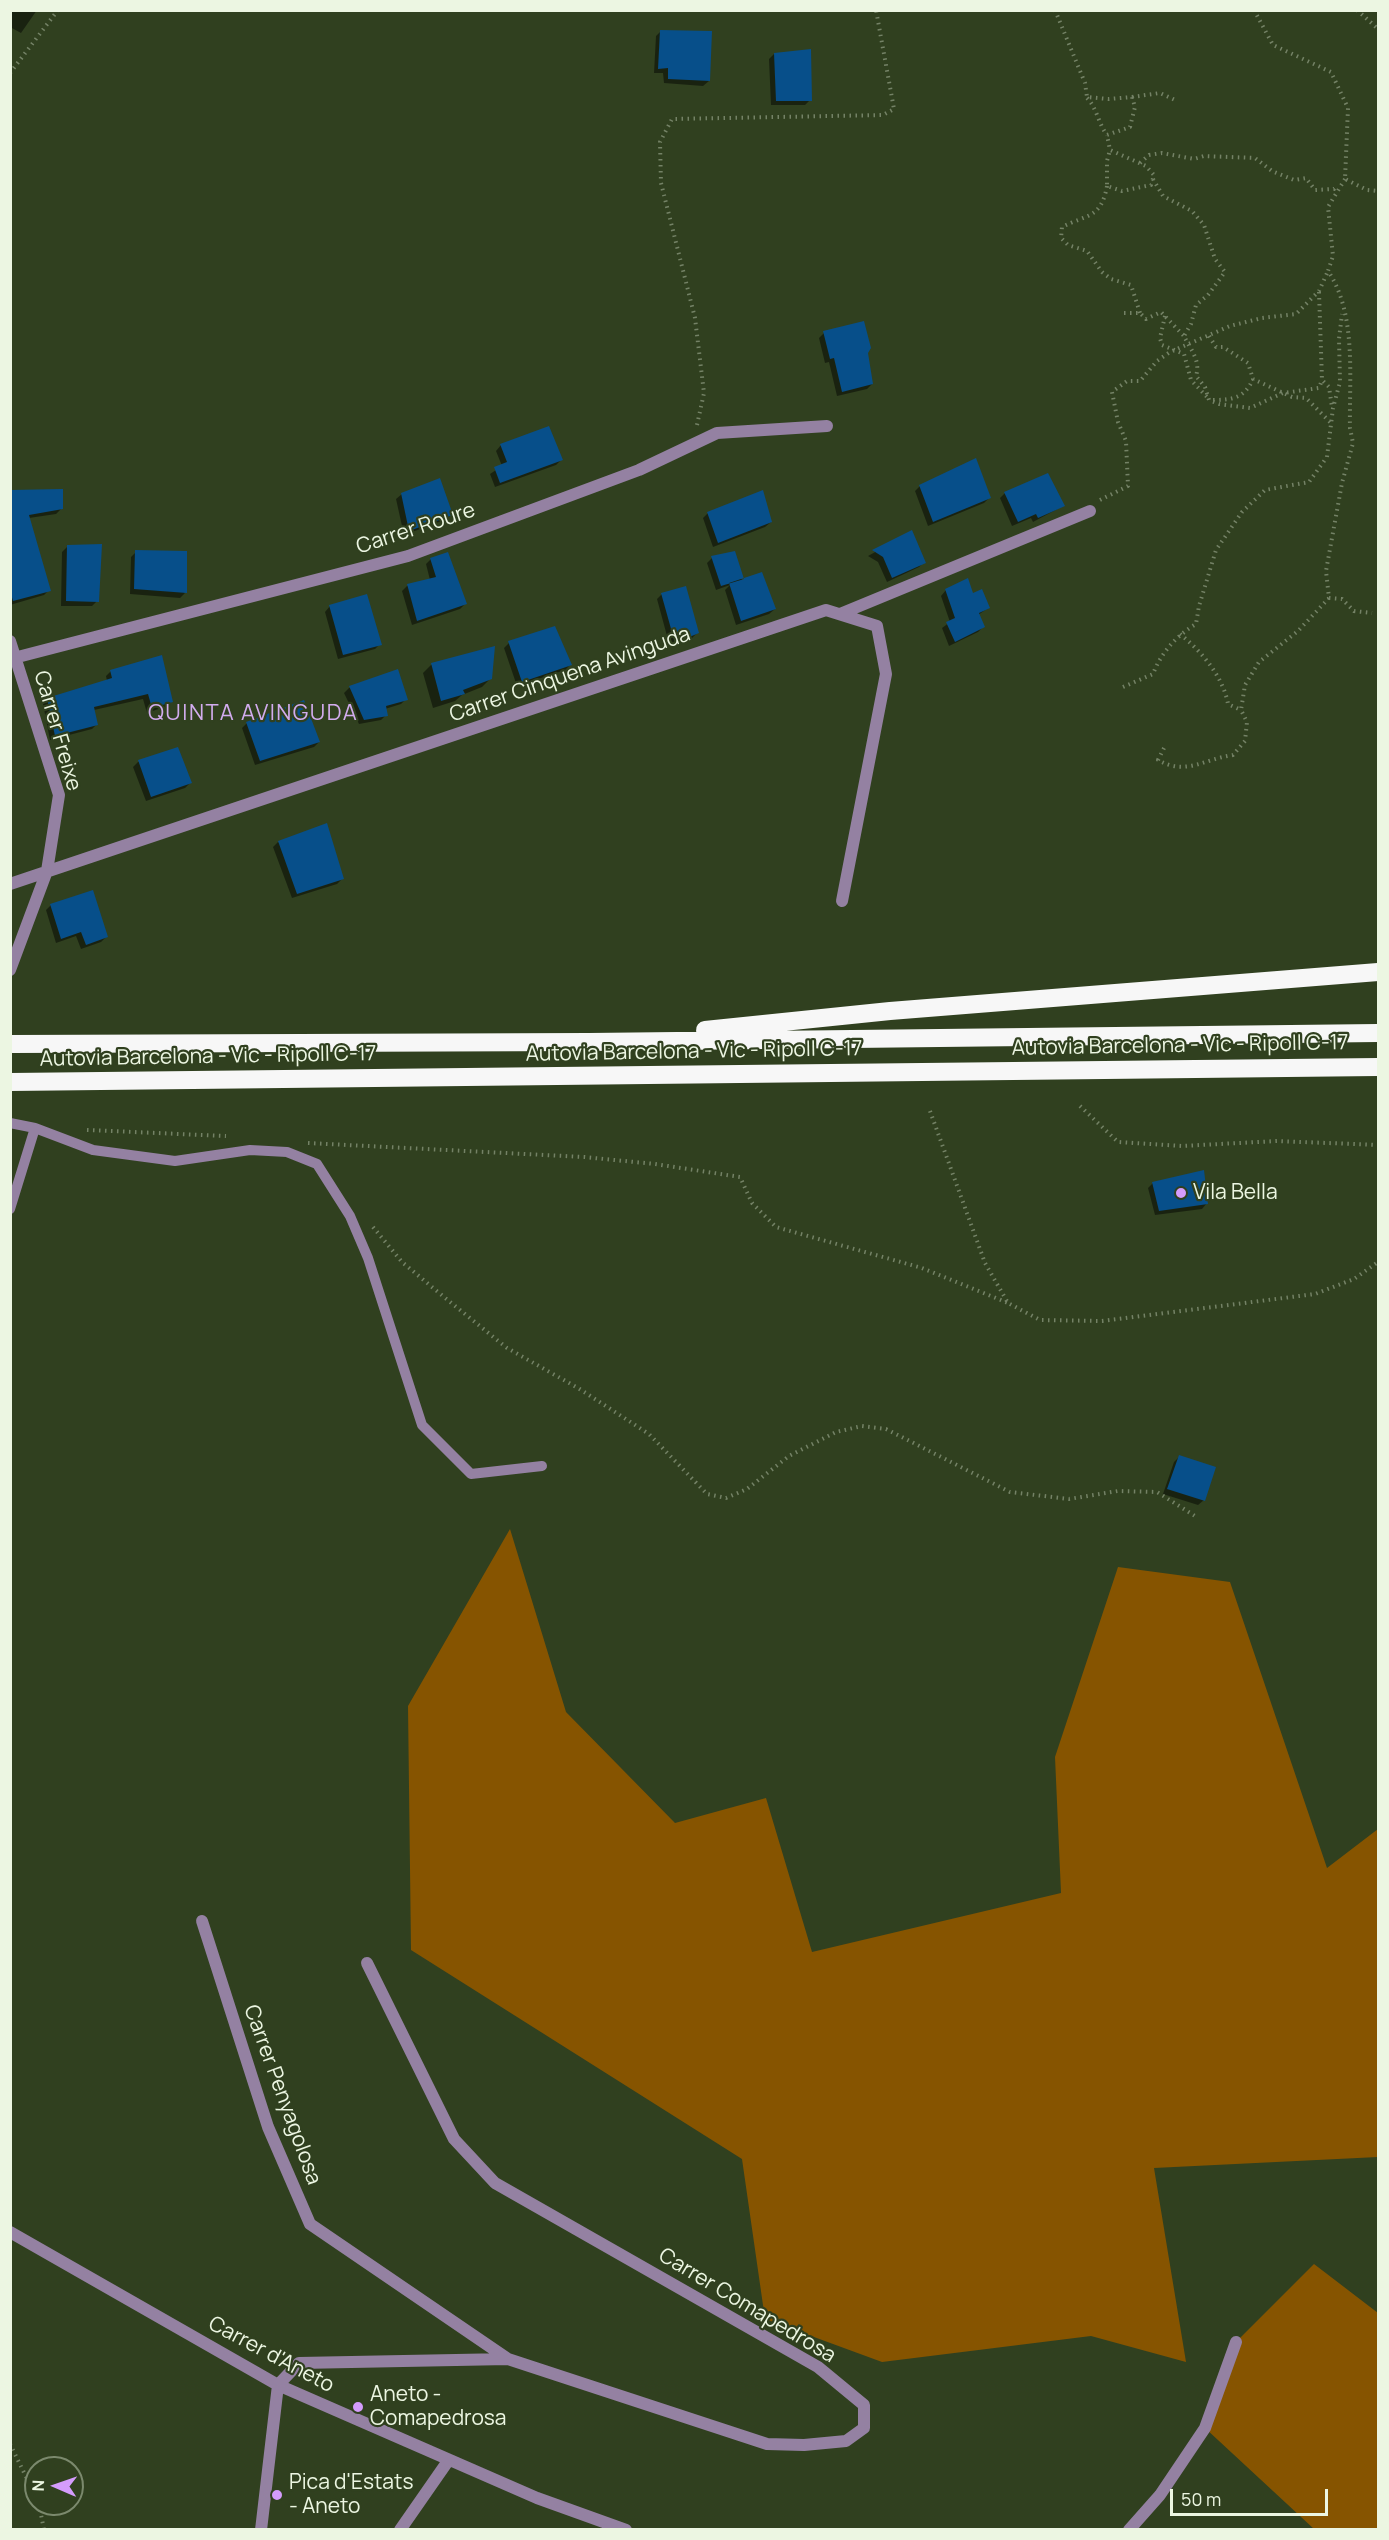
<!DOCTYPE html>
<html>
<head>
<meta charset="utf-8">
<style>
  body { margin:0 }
  #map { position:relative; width:1389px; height:2540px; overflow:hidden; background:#30401f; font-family:Manrope,sans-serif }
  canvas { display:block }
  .frame { position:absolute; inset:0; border:12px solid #ecf6e2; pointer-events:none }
  .north { position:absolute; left:24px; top:2456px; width:60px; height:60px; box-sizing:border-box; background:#30401f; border:2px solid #7b896d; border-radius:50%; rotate:272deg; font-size:16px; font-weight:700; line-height:24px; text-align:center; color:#ecf6e2 }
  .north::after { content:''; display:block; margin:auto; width:21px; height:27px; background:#d49cfc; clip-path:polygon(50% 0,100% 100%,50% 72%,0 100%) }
  .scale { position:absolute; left:1170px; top:2489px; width:158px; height:27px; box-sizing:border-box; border:3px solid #ecf6e2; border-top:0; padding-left:8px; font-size:18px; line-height:21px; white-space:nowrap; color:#ecf6e2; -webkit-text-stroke:4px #30401f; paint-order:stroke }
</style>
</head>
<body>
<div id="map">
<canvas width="1389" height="2540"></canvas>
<div class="frame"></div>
<div class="north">N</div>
<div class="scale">50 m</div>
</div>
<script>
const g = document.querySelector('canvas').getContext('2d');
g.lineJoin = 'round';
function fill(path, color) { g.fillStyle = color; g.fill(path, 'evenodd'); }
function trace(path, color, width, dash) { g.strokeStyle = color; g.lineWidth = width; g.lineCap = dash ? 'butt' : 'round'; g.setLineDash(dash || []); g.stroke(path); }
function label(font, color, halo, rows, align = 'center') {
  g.font = font + ' Manrope,sans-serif'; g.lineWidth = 4.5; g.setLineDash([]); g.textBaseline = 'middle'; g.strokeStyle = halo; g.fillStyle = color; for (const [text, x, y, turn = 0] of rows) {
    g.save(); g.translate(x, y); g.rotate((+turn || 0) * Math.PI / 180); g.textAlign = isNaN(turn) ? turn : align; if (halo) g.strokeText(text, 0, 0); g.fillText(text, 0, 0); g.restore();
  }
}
fill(new Path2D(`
  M510,1529l56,183 109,111 91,-25 46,154 249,-59 -6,-136 63,-190 112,15 97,286 51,-39v328l-224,11 32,194 -95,-26 -209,26 -117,-43 -23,-160 -331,-209 -3,-244z
  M1314,2264l64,49v216h-64l-109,-101 31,-86z`), '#865400');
fill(new Path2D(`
  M10,10h27l-16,23 -11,-6z
  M661,31l48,50 -6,5 -39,-3 -1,-10h-9l2,-37z
  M774,54l36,46 -5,5h-34l-2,-46z
  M824,333l42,20 6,31 -5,5 -30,7 -8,-34 -4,1 -6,-25z
  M501,445l60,15 -5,5 -61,22 -5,-13 12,-8 -6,-15z
  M920,486l69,12 -5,5 -56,23 -13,-35z
  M10,491l52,17 -6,6 -27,4z
  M1005,493l58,13 -30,16 -2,-4 -19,8 -12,-28z
  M402,494l50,20 -5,5 -43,16 -8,-36z
  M708,513l63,9 -6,5 -52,20 -10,-29z
  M911,532l13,30 -5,5 -32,15 -9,-20 -10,-6z
  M67,547l30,54 -5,5h-31l1,-54z
  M10,550l39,40 -5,5 -34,10z
  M136,552l49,41 -5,5 -50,-4 1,-37z
  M712,558l31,22 32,29 -6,5 -33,11 -11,-35 5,-5 -14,5 -9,-27z
  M431,559l34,45 -5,5 -48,16 -10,-34 5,-5 23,-6 -4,-16z
  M946,590l26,5 16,13 -10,7 5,12 -5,5 -29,14 -7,-18 8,-6 -9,-26z
  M662,594l35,39 -5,5 -22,9 -13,-48z
  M330,606l50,38 -5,5 -37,10 -13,-47z
  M509,643l61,22 -5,5 -48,16 -13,-38z
  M493,648l-3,31 -8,8 -20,8 -7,6 -22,7 -10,-35 8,-8z
  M111,671l61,30 -5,5 -20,7 -4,-14 -49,11 3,14 -5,5 -42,11 -7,-36 5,-5 59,-18 -1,-5z
  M397,671l9,28 -5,5 -16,5 1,6 -5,5 -22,4 -15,-31 5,-5z
  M247,723l72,19 -5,5 -59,18 -13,-37z
  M177,749l13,34 -5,5 -39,13 -13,-34 5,-5z
  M278,842l64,37 -5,5 -45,14 -19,-51z
  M51,905l55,32 -5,5 -20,7 -5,-13 -20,7 -10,-33z
  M1153,1183l54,20 -5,6 -47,6 -7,-27z
  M1179,1457l25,43 -6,5 -35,-11 11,-32z`), '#0007');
fill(new Path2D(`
  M660,30l52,1 -2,50 -42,-2v-11l-10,1z
  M811,49l1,52h-36l-2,-48z
  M864,321l7,27 -3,5 5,31 -31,8 -8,-34 -4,1 -7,-28z
  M549,426l14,34 -63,23 -6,-16 13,-5 -7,-18z
  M976,458l15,40 -58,24 -14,-37z
  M1048,473l17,33 -27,12 -2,-4 -18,8 -14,-30z
  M440,478l13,37 -44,16 -8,-38z
  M63,489v20l-34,6 22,76 -38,10 -3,-11v-100z
  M763,490l9,32 -54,21 -11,-31z
  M912,530l14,33 -34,15 -9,-21 -11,-7z
  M102,544l-3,58 -33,-1 1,-56z
  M135,550l52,1v42l-53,-4z
  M735,551l9,28 -23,7 -10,-30z
  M448,552l19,52 -50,17 -10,-37 29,-7 -6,-19z
  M762,572l14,37 -35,12 -12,-38z
  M968,578l5,15 9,-4 8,19 -11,5 6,14 -30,15 -9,-20 9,-4 -10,-29z
  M686,586l13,47 -24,10 -14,-50z
  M367,594l15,51 -39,10 -14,-50z
  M555,626l17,39 -50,17 -14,-41z
  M495,646l-3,33 -29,11 2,4 -24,7 -10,-38z
  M162,655l11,47 -21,6 -4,-14 -54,13 4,18 -43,11 -8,-38 65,-20 -2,-8z
  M398,669l10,31 -22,6 2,10 -24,4 -15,-34z
  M304,700l16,42 -60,19 -14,-39z
  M178,747l14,36 -41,14 -13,-37z
  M327,823l17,56 -47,15 -19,-53z
  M93,890l15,47 -22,8 -5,-13 -20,7 -11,-35z
  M1204,1170l4,34 -49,7 -7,-29z
  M1179,1455l37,12 -11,34 -38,-12z`), '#074f8a');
trace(new Path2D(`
  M1055,10l30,73 2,14 21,2 24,-2 3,10 -5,20 -23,8 3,15 36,16 8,9 -3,10 -29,6 -15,-5v-25l3,-11
  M1254,10l19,35 58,27 17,36 -3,71 22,11 11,1
  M1357,10l21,19
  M10,73l48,-63
  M1132,97l28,-4 15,7
  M1087,98c10,10 11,25 20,37
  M1140,163l9,-8 13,-2 32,6 10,-3 51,2 17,13 22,9 12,-2 9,12 19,-1 2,-2
  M1153,179l10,17 29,15 12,14 11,34 10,13 -17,23 -12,10 -5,19 -7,12c6,13 17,24 12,40l9,11 4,13 10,4 31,4 33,-15 36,-5 3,-8
  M1345,179l-17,28 5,49 -5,15c29,43 21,107 22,157l3,15 -11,40 -16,88 3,27 13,1 12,12 18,2
  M1107,186c-6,33 -20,28 -45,41l-1,11 7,7 19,6 15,21 9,7 20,6 9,28
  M1319,292l3,88 7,7 3,20
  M1124,313h16l6,6 15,-7 23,24
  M1165,316l-5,22 2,7 22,9 7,26 16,17
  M1209,336l7,11h7l25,16 5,16 39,18 14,1 25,25
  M1213,400c19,0 32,-2 40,-21
  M697,425l7,-32 -9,-75 -34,-135 -1,-41 12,-23 211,-4 11,-6 -18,-99
  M1100,500l28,-14 -2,-45 -8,-19 -6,-30 15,-11h13l17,-20 13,-9 60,-26 32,-8 34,-4 23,-23 9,-20
  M1180,634c21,17 43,42 48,70l13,6
  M1123,687l30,-13c8,-21 23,-38 43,-50l3,-18 17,-56 26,-38 23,-22 44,-8 18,-25 6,-49 7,-26 -1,-43 3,-25
  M1164,748l-6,12c28,16 46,-1 75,-5l12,-14 2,-19 -6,-12 4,-25 14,-23 39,-31 31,-33
  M1080,1106l38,36 64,4 95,-5 101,4
  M930,1111l55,152 23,40 32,17 62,1 213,-27 39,-15 24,-17
  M87,1130l139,6
  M308,1143l276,14 71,7 85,13 12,26 24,24 146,41 86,35
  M373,1227l29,35 42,35 63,51 71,40 71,46 58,60 19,4 21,-9 42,-33 47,-24 26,-6 24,3 124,63 59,7 49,-8 39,1 38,24
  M10,2444l26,53
  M39,2504l5,26`), '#748266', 4, [1.5, 4.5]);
trace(new Path2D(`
  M10,1123l25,5 -25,81
  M35,1128l58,22 82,11 75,-11 37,2 30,12 33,52 18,42 54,167 49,49 71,-8`), '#9481a2', 10);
trace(new Path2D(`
  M840,614l250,-103
  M10,641l49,154 -12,76 -37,99
  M10,659l398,-103 231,-86 78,-37 110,-7
  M10,884l816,-274 51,16 9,48 -44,227
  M202,1921l66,206 42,97 198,135
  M10,2232l268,153 259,113 89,32
  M278,2385l21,-22 209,-4 259,85 37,1 42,-4 18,-13v-23l-46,-38 -323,-184 -41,-44 -87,-176
  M261,2530l17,-145
  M400,2530l48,-69
  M1129,2530l31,-35 45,-67 31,-86`), '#9481a2', 12);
trace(new Path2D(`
  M705,1030l185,-19 488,-39
  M10,1044l579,-2 789,-9
  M10,1082l1368,-15`), '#f7f7f7', 18);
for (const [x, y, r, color] of [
  [1181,1193,6,"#d49cfc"],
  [358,2407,6,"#d49cfc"],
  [277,2495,6,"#d49cfc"]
]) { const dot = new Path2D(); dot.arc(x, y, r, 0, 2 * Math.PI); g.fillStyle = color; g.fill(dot); trace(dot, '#30401f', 2); }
label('21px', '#ecf6e2', '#30401f', [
  ["Carrer Roure",416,529,-18],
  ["Carrer Cinquena Avinguda",570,675,-19],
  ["Carrer Freixe",57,731,74],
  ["Autovia Barcelona - Vic - Ripoll C-17",1180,1046,-1],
  ["Autovia Barcelona - Vic - Ripoll C-17",694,1052,-1],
  ["Autovia Barcelona - Vic - Ripoll C-17",208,1057,-1],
  ["Carrer Penyagolosa",282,2095,70],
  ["Carrer Comapedrosa",747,2306,31],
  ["Carrer d'Aneto",271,2355,28]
]);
label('21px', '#ecf6e2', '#30401f', [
  ["Vila Bella",1193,1193],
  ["Aneto -",370,2395],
  ["Comapedrosa",370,2419],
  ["Pica d'Estats",289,2483],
  ["- Aneto",289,2507]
], 'left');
g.letterSpacing = '1.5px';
label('22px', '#d2acee', '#30401f', [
  ["QUINTA AVINGUDA",253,714]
]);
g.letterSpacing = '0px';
</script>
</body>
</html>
